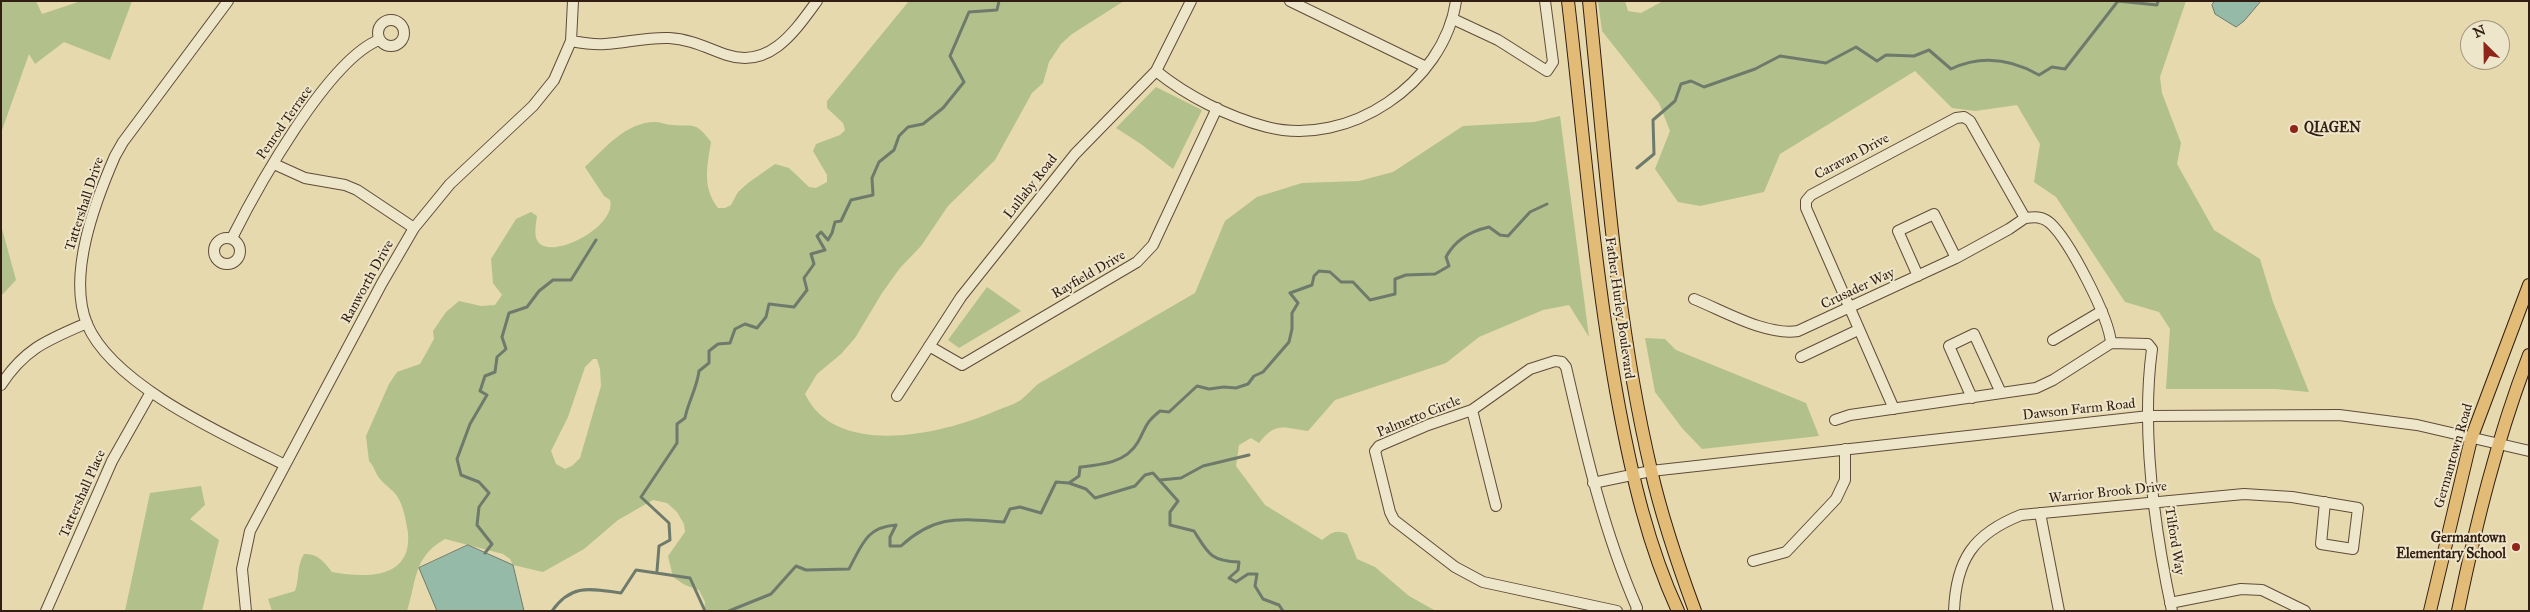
<!DOCTYPE html>
<html>
<head>
<meta charset="utf-8">
<style>
  body { margin:0 }
  #map { position:relative; width:2530px; height:612px; overflow:hidden; background:#e5d9ad; font-family:"IM FELL Great Primer",serif }
  canvas { display:block }
  .frame { position:absolute; inset:0; border:2px solid #321d12; pointer-events:none }
  .north { position:absolute; left:2460px; top:20px; width:50px; height:50px; box-sizing:border-box; background:#eee6ca; border:1px solid #a39680; border-radius:50%; rotate:337deg; font-size:14px; font-weight:700; line-height:20px; text-align:center; color:#321d12 }
  .north::after { content:''; display:block; margin:auto; width:18px; height:22px; background:#8f2418; clip-path:polygon(50% 0,100% 100%,50% 72%,0 100%) }
</style>
</head>
<body>
<div id="map">
<canvas width="2530" height="612"></canvas>
<div class="frame"></div>
<div class="north">N</div>
</div>
<script>
const g = document.querySelector('canvas').getContext('2d');
g.lineJoin = 'round';
function fill(path, color) { g.fillStyle = color; g.fill(path, 'evenodd'); }
function trace(path, color, width, dash) { g.strokeStyle = color; g.lineWidth = width; g.lineCap = dash ? 'butt' : 'round'; g.setLineDash(dash || []); g.stroke(path); }
function label(font, color, halo, rows, align = 'center') {
  g.font = font + ' "IM FELL Great Primer",serif'; g.lineWidth = 4; g.setLineDash([]); g.textBaseline = 'middle'; g.strokeStyle = halo; g.fillStyle = color; for (const [text, x, y, turn = 0] of rows) {
    g.save(); g.translate(x, y); g.rotate((+turn || 0) * Math.PI / 180); g.textAlign = isNaN(turn) ? turn : align; if (halo) g.strokeText(text, 0, 0); g.fillText(text, 0, 0); g.restore();
  }
}
fill(new Path2D(`
  M1,1h35l6,13 39,-13h51l-22,59 -46,-18 -29,22 -6,-10 -28,79z
  M909,1h215l-52,33 -11,10 -12,18 -6,21 -11,10 -37,67 -47,46 -27,40 -21,22 -18,25 -27,45 -14,16 -24,20 -12,20c31,65 137,40 188,18 9,-4 20,-7 28,-12 6,-5 11,-11 17,-16l157,-91 30,-72 32,-24 45,-14 57,-2 34,-9 70,-46 71,-4 26,-6 29,221 -20,-32 -26,5 -64,27 -33,26 -111,37 -27,31c-25,-3 -32,-10 -49,12l-8,-5 -12,7 -3,21 29,39 57,35c9,-7 14,-11 25,-6l10,25 18,8 34,29 27,15h-732l1,-9 -6,-12 -14,-5 -12,-8 -5,-21 17,-24 -1,-8 -7,-12 -10,-9 -14,-3 -35,20 -34,29 -41,23 -30,-7 -3,-6 -7,-5 -58,-15c-32,18 -28,41 -38,72h-135l-4,-12 27,-8c5,-13 1,-24 9,-37 14,-1 20,8 28,18 33,6 80,8 76,-39 -2,-12 -4,-26 -11,-37 -4,-6 -11,-10 -16,-16 -6,-6 -6,-13 -12,-19l-3,-25 23,-52 8,-12 23,-8 14,-25 -1,-8 13,-19 13,-11 22,5 14,-1 7,-10 -9,-12 -2,-24 25,-40 15,-7 6,4c-1,8 -4,21 2,27 16,16 78,-17 71,-43l-6,-4 -19,-29c19,-18 42,-46 71,-45 5,0 10,3 16,3 24,2 23,-4 39,17 -4,25 -9,45 7,66h7l6,-3 7,-13 10,-9 27,-19 14,4 20,19 7,1 11,-6v-7l-14,-24 3,-7 24,-9 5,-5 -2,-7 -16,-15v-7zM593,359h4l3,10 1,17 -21,72 -8,8 -7,3 -9,-5 -5,-13 17,-34 17,-50z
  M1598,1h27l3,10 13,2 22,-12h523l-26,76 2,16 19,50 -4,21 37,66 46,29 13,43 36,90 -33,-3h-110l4,-60 -11,-17 -34,-10 -69,-105 -22,-15 6,-38 -23,-39 -42,6 -23,-3 -37,-37 -135,83 -16,38 -64,14 -22,-4 -23,-33 15,-38 -11,-28 -57,-72z
  M1156,87l46,23 -29,59 -32,-25 -25,-16z
  M1,225l15,55 -15,16z
  M987,287l34,24 -62,37 -11,-8z
  M1645,338l20,1 11,11 130,53 13,33 -117,13 -20,-21 -27,-36z
  M201,486l4,19 -15,14 29,21 -17,71h-77l25,-118z`), '#b2c08b');
const water = new Path2D(`
  M2215,1h46l-17,20 -8,6 -21,-13 -3,-9z
  M468,545l45,20 11,46h-87l-18,-43z`);
fill(water, '#96baa8');
trace(water, '#6e7b6c', 1);
trace(new Path2D(`
  M1637,168l17,-14 -1,-34 22,-19 6,-17 10,-3 13,6 51,-18 25,-13 46,7 30,-16 21,14 9,-6 28,1 15,-6 22,19c30,-14 60,-10 88,6l13,-8 13,2 53,-68 39,4 1,-4
  M1160,480l21,-2 22,-12 46,-11
  M1069,483l17,6 9,9 40,-12 10,-11 8,-2 25,28 -8,11v13l24,6c14,22 16,30 45,31l-1,8 -9,8 7,4 12,-8h9l-2,12 8,13 16,6 4,6
  M485,553l7,-9 -15,-19 2,-18 10,-14 -10,-11 -18,-7 -4,-16 13,-35 17,-29 -7,-4 5,-15 10,-4 2,-15 9,-8 -4,-12 7,-24 18,-6 12,-16 14,-11h18l25,-40
  M657,571l2,-25 11,-6 -1,-17 -28,-26 36,-54v-19l8,-6c3,-16 12,-30 14,-47l10,-8v-12l9,-7 12,-1 5,-14 10,-5 12,4 9,-11 3,-13 25,3 13,-17 -3,-12 10,-14 -3,-10 14,-4 -8,-14 4,-4 7,8 4,-7 3,-11 6,-1 10,-21 22,-5 -1,-17 7,-16 15,-12 5,-14 9,-9 15,-3 20,-16 21,-26 -14,-26 19,-44 28,-2 2,-9
  M552,611c20,-28 39,-22 69,-18l15,-23 54,8 15,33
  M729,611l42,-17 25,-28 10,4 43,-1c13,-24 17,-42 47,-44l-6,12v9h11c35,-32 59,-27 103,-24l6,-13 10,-2 21,6 15,-31 13,1 10,-7 1,-9c21,-2 46,-4 58,-25 9,-16 6,-18 22,-31l9,1 28,-26 12,3 15,-2 12,1 12,-4 6,-8 9,-4 26,-30 3,-13v-16l6,-10 -8,-10 22,-8 2,-9 5,-5 11,1 11,10h12l17,18 25,-6v-15l11,-4 29,-1 14,-8 -3,-9c9,-17 25,-26 43,-30l11,8 8,1 22,-24 17,-8`), '#6e7b6c', 3);
const minor = new Path2D(`
  M228,1l-105,141 -8,14c-20,46 -48,119 -28,168 26,62 140,112 198,141
  M1290,1l136,66
  M1453,19l45,21 49,31 6,-9 -8,-61
  M378 33a13 13 0 1 1 26 0a13 13 0 1 1-26 0Z
  M571,41c11,2 22,4 34,3 21,-1 42,-7 64,-6 21,1 38,10 58,17 43,14 68,-24 90,-54
  M1156,71c31,25 72,46 111,56 82,21 177,-44 189,-126
  M274,164l31,14 40,7 12,5 57,38
  M214 251a13 13 0 1 1 26 0a13 13 0 1 1-26 0Z
  M232,238c25,-50 96,-178 147,-198
  M1918,276l-20,-45 36,-17 22,44
  M1694,299c30,12 72,37 104,32l158,-73 53,-29 16,-11
  M2053,340l49,-29
  M2111,343l37,1 4,5c-11,81 3,182 20,262
  M929,346l33,19 175,-103 16,-17 64,-137
  M1801,357l57,-27
  M1,385c24,-37 47,-45 86,-62
  M897,396l64,-99 114,-143 81,-83 35,-70
  M1972,398l-23,-52 25,-12 27,59
  M1472,410l24,96
  M1835,420l15,-5 186,-27 17,-8 58,-37c-2,-26 -42,-103 -61,-120 -8,-7 -16,-6 -25,-5l-55,-97 -6,-4 -8,1 -145,77 -5,6v7l88,201
  M1593,483l58,-12 498,-55 190,-1 78,10 112,26
  M2040,513l19,98
  M1753,561l33,-9 50,-53 9,-19v-31
  M2170,603l71,-14 21,1 43,21
  M46,611l66,-150 39,-69
  M246,611l-4,-42 8,-38 132,-248 32,-55 36,-44 83,-78 21,-26 17,-39 2,-40
  M1617,611l-134,-29 -28,-15 -61,-47 -4,-8 -15,-61 4,-5 49,-21 44,-15 58,-41 25,-8 7,1 4,5c19,83 37,163 71,241l-1,3
  M1954,611c2,-51 19,-77 67,-96l223,-21 48,3 66,11 -5,41 -32,-5 4,-42`);
const major = new Path2D(`
  M1568,1c16,136 26,272 51,406 13,69 29,139 59,204
  M1589,1c16,156 26,316 62,469 11,48 27,95 44,141
  M2430,611l41,-172 58,-154
  M2458,611c18,-87 39,-173 71,-256`);
trace(minor, '#5f4c39', 12);
trace(major, '#321d12', 14);
trace(minor, '#eee6ca', 10);
trace(major, '#e2bc76', 12);
for (const [x, y, r, color] of [
  [2294,129,5,"#8f2418"],
  [2516,547,5,"#8f2418"]
]) { const dot = new Path2D(); dot.arc(x, y, r, 0, 2 * Math.PI); g.fillStyle = color; g.fill(dot); trace(dot, '#eee6ca', 2); }
label('14px', '#321d12', '#eee6ca', [
  ["Penrod Terrace",285,123,-55],
  ["Caravan Drive",1852,157,-28],
  ["Lullaby Road",1031,187,-52],
  ["Tattershall Drive",85,204,-72],
  ["Rayfield Drive",1089,275,-30],
  ["Ranworth Drive",368,282,-61],
  ["Crusader Way",1858,289,-25],
  ["Father Hurley Boulevard",1619,308,82],
  ["Dawson Farm Road",2079,410,-6],
  ["Palmetto Circle",1419,417,-22],
  ["Germantown Road",2454,456,-74],
  ["Warrior Brook Drive",2108,493,-6],
  ["Tattershall Place",83,494,-66],
  ["Tilford Way",2174,541,81]
]);
label('bold 14px', '#321d12', '#eee6ca', [
  ["QIAGEN",2304,129],
  ["Germantown",2506,539,"right"],
  ["Elementary School",2506,555,"right"]
], 'left');
</script>
</body>
</html>
